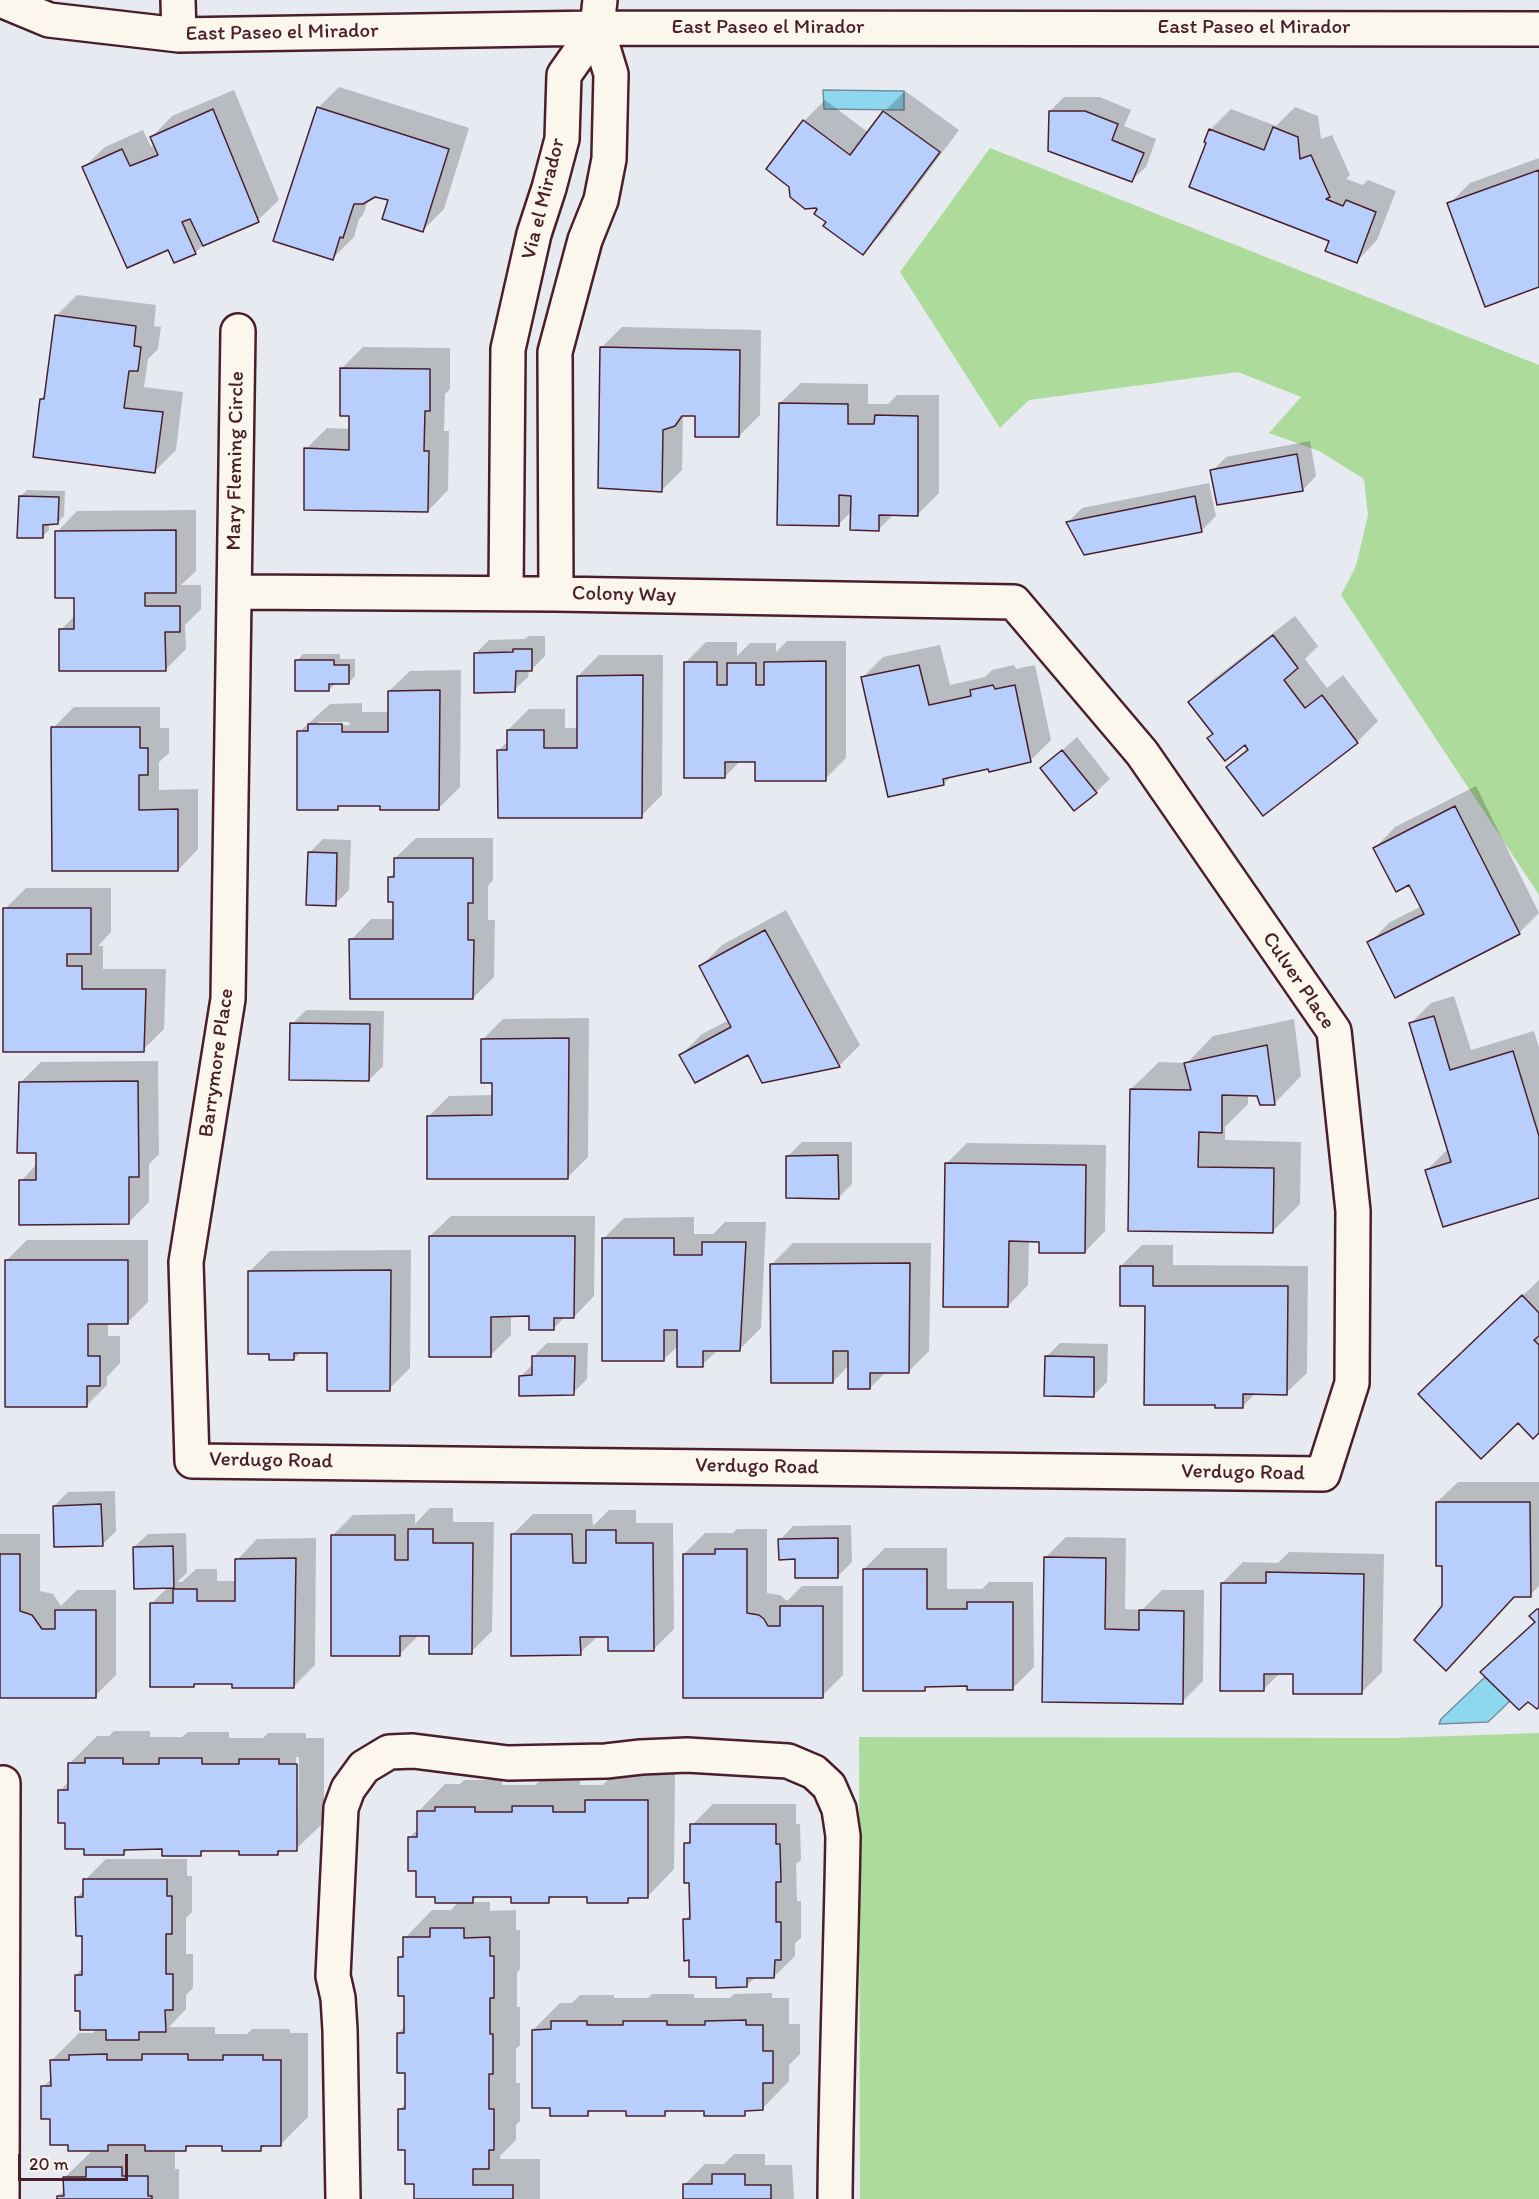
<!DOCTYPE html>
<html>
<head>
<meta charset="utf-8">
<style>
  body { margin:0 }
  #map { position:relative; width:1539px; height:2199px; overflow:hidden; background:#e7ebf1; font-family:Itim,sans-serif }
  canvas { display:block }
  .scale { position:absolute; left:18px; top:2154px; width:110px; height:27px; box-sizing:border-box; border:3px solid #4a1f2b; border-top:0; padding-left:8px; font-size:18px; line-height:21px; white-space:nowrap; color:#4a1f2b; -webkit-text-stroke:4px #fbf7ec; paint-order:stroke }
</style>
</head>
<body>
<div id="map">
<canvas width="1539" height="2199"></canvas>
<div class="scale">20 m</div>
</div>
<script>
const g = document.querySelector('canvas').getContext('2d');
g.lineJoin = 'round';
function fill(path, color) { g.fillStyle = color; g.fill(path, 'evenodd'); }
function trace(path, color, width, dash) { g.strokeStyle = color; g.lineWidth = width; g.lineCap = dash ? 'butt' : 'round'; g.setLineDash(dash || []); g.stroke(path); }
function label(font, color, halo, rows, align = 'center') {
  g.font = font + ' Itim,sans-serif'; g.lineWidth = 6; g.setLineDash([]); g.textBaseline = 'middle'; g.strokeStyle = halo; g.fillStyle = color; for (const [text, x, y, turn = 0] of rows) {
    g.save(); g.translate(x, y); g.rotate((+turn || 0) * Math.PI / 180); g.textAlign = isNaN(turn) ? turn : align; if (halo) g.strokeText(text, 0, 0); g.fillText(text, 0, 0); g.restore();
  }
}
fill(new Path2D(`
  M990,148l549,217v530l-198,-300 15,-29 12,-51 -4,-36 -45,-28 -50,-18 32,-36 -63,-25 -209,28 -29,28 -100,-156z
  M1539,1733v466h-679l-1,-462 535,1z`), '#addb9b');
const water = new Path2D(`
  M823,90l81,1v19l-80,-1z
  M1485,1677l25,24 -22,21 -49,2 2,-5z`);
fill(water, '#8ed8ef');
trace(water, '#738ea1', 1.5);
fill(new Path2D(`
  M339,87l130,41 -25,81 -21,21 -34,-31 -14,-4 -7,5 -5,15 -4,4 -5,18 -21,21 -15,-150z
  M234,90l45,110 -21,20 -54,24 -9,9 -26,-5 -85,-81 21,-20 38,-17 8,17 4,-2 -3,-8 20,-21z
  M905,91l54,39 -76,102 -20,21 -35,-31 -8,-15 -16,-86 21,-21 44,33 15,-21z
  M1064,97h36l31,13 -7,16 32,13 -10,28 -14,13 -82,-69z
  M1295,107l23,9 3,23 11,-4 18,40 -4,4 17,6 5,-5 28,11 -19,49 -20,21 -149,-119 2,-12 21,-21 45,17z
  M1539,158v128l-90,-82 21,-21z
  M77,295l79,10 -2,21 7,1 -3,22 -10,10 -4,28 39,5 -7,58 -21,21 -114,-72 5,-5 10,-78z
  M622,327l139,3 -1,85 -21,21 -42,-22 -14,2 -1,54 -21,21 -60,-143z
  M363,347l87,1v41l-5,5 -1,37h5l-1,59 -20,21 -122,-62 21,-21 24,1v-15l-9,-46z
  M801,383l67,1v20h20l9,-9h42v98l-21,21h-24l-15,15 -27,-18 -14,14 -58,-122z
  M1310,441l6,35 -13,14 -91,-19 14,-14z
  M1209,483l7,33 -14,14 -134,-8 14,-14z
  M27,490l38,1 -1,25 -7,7h-8v7l-7,7 -21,-41z
  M196,510v61l-15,14h20v24l-16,16 1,24 -21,21 -104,-40 14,-15v-18l-18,-65 20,-21z
  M1295,616l23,30 -13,13 22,29 16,-13 35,46 -21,21 -129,25 20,-20 -3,-4 -31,-10 -24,-31 21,-21z
  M529,636h16v20l-14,14h-2l-1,7 -14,13 -39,-36 14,-14 36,-1z
  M787,641h59v117l-21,21 -68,-19h-16l-16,17 -40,-114 21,-21h31v14l13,-13h26v9z
  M940,645l10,40 35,-8 7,-7 22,-5 2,4 19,-4 16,75 -21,21 -79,15 -7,8 -82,-106 21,-21z
  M303,654h37v5h15v17l-7,7h-12l-7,7 -32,-29z
  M599,655h64l-1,140 -21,21 -142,-66 9,-9v-11l21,-21h36v19h13v-52z
  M461,670l-1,117 -21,21 -58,-4 -40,1 -4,3 -38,-76 31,-28 32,-1v9h27v-21l21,-20zM318,722h31l1,3 -32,1z
  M74,707h86v21h9v25l-10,9v28l39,-1v60l-20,21 -125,-142z
  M1077,737l33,42 -14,13 -54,-24z
  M1476,786l63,127 -20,20 -123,63 -27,-53 21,-21 32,-16 -12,-23 -35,-35 20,-21z
  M416,838h77v42l-5,6v34h7l-1,57 -21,21 -122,-58 20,-21h23v-18l-5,-23 6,-6v-14z
  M323,839l28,1 -2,50 -14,14 -26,-51z
  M26,888h85v44l-13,14h5v23h63l-2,60 -21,21 -138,1v-142z
  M786,910l74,135 -21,21 -91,-13 -67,2 21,-21 27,-14 -28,-54 21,-21z
  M1454,996l17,54 63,-19 5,17v148l-112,-26 21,-21 -38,-125 21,-21z
  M306,1010l78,1 -1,55 -14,14 -77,-56z
  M589,1018l-1,139 -21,21 -139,-61 21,-21 44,-1v-13l-11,-42 21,-21z
  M1294,1019l7,57 -27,28 -16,-9 -10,-1v10l-23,23v13l76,2 -1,62 -27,27 -144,-2 2,-140 28,-27 28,1 26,-27z
  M158,1061l1,93 -10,10v38l-21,21 -107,-42 16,-17v-13l-17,-68 21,-21z
  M802,1142h50v42l-14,14 -50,-42z
  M967,1143l139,2 -1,86 -20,21 -44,-12h-12l-1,45 -20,21 -62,-142z
  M451,1216h144l-1,80 -20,21h-9l-11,11 -23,-14 -20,1v20l-21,21 -60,-120z
  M694,1217v17h19l12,-12h41l-5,106 -21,21h-21l-17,16 -23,-20 -15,14 -61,-120 21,-21z
  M27,1240h121v62l-21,21h-19v13h12v27l-13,14v8l-21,21 -80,-145z
  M793,1243h138l-2,108 -21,21h-22l-16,16 -21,-23 -16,17 -61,-118z
  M1142,1245h31v20l135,1 -1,107 -21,20h-30l-13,13 -97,-101 -25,-39z
  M411,1250l-1,118 -21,21 -61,-37h-27l-7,7 -45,-87 21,-21z
  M1539,1280v151l-21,-10 -77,-47z
  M547,1343h41l-1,36 -14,14 -53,-16 13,-13v-7z
  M1060,1343l48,1 -1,38 -14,14 -47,-39z
  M1458,1482h81v104l-9,9 -86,12v-42l-7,-63z
  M115,1491l1,40 -14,14 -48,-39 14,-14z
  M430,1508h23v14h41l-2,109 -21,21 -41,-17h-11l-20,20 -67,-119 21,-21 62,-1v10z
  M609,1510h27v13h37l1,106 -21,21 -44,-14h-11l-18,17 -68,-118 21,-21h59l1,12z
  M851,1525l1,37 -14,14 -42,-19 -16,-17 13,-14z
  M737,1529h30v64l13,2 7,6 15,-15h41v89l-21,21 -138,-142 21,-21h28z
  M186,1533l1,40 -10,9h5l14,-13h21v12h20v-21l20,-21 59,-1 -1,127 -21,21 -60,-3h-38l-3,3 -41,-83 16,-16 -34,-40 14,-13z
  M0,1534h40v57l13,3 8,12 16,-16h39v85l-21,21h-95z
  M1066,1537l60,1 -1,71 17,1 20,-20h42l-1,91 -21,21 -139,-2 2,-142z
  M885,1548h62v41h35l7,-7h44l1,85 -21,21 -44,-4 -40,1 -5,5 -60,-121z
  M1289,1552l95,2 -2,118 -21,21 -67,-20h-14l-17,17 -41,-107 21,-21 35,1z
  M114,1731h36v6h32l6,-5h41v6h34l5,-5h38v5h18v84l-28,27h-14l-4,5 -38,-5h-34l-6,6 -37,-7h-34l-5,6 -39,-6 -18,-27 -7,-30 9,-10v-17l28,-28h12zM296,1757h3l-1,72h-3z
  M614,1773h61l-1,96 -27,28h-15l-5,4 -39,-5h-34l-6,5 -35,-6h-35l-6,7h18v9l26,-1v20h4v39l-3,4v34h3v38l-4,4v34h4v38l-4,4v15l-16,16v3h40v40h-125v-16l-16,-73 7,-7v-31l-8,-38 7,-8v-32l-6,-36 6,-6v-14l27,-28h19l8,-9 -22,-5 -19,-27 -9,-31 9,-9v-17l27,-28h15l4,-4h38v5h33l6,-5h39v5h23z
  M713,1804h83v20h4l1,36 -5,4 1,37h4v37l-6,5v13l-21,21h-18l-10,9 -29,-10 -32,-56 6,-7v-32l-5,-37 6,-6v-13z
  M106,1859h81v17h5v36l-6,6v36h7v34l-7,7v14l-17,18h46v7h32l5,-5h38v4h18v84l-27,27h-15l-5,6 -37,-6h-33l-5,5h-11v20h4v30h-121v-3l7,-7v-12l28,-27 -24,-7 -18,-26 -8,-30 9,-9v-18l27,-27h14l4,-4 -21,-54 7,-7v-34l-6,-37 8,-8v-9z
  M772,1993v5h17v26h11v30l-11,11v16l-27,28h-13l-5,5 -39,-5h-35l-6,6 -37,-6h-34l-5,5 -55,-84 27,-27h12l8,-8h34v3h34l4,-4h42v4h36l4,-4z
  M734,2154h31v11h27l2,34h-110v-14l21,-21h19z`), '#0003');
const building = new Path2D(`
  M317,107l132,42 -26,83 -41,-13 6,-19 -13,-3 -12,7h-9l-11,34 -3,-1 -7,23 -60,-19z
  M213,109l46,113 -56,24 -13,-27 -8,3 14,32 -22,9 -6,-13 -41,18 -45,-101 40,-18 8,17 28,-11 -8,-18z
  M883,111l57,41 -77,103 -40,-29 3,-4 -12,-8 3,-5 -1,-1 -11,1 -15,-12 -1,-10 -23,-18 37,-49 47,35z
  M1049,111h36l33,13 -6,16 32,13 -12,29 -84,-31z
  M1273,127l25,10 2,22 11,-4 19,42 -4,2 17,7 3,-6 30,12 -19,51 -32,-12 4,-10 -140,-54 17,-44 -2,-1 5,-13 55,21z
  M1539,170v117l-54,20 -38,-104z
  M55,315l81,11 -2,20 7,1 -3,24h-9l-5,37 39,4 -8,61 -122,-16 7,-58h4z
  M600,347l140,3 -1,87h-44v-21h-13l-7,10 -12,4 -1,62 -64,-4z
  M340,368l90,1v42h-5l-1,40h5l-1,61 -124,-2v-62l45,2v-34h-9z
  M779,403l69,1v20h26l1,-9 43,1v100l-39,-1v16l-29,-1 1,-34 -12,-1v31l-62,-1z
  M1297,454l6,37 -86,14 -7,-35z
  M19,496l40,1 -1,27 -15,1v13h-26z
  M1195,496l7,36 -118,23 -18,-33z
  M176,530v63h-31v13h35v26h-15l1,39h-107v-42h15v-31h-19v-67z
  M1273,635l25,33 -14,12 21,28 17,-13 36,48 -95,73 -37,-49 22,-17 -3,-5 -20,16 -18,-23 6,-4 -25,-32z
  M513,649h19v22h-16l-1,21 -41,1v-40l39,-1z
  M295,660h39v5h15v19h-20v7h-34z
  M826,661v120h-71v-19h-30v16h-41v-116h33v23h10v-22h29v22h8v-23z
  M919,665l10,40 42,-9 -1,-6 23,-5 2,4 20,-4 16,77 -42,10 -1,-3 -45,10 1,6 -56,12 -27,-120z
  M643,675l-1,143h-144l-1,-68h10v-20h37v18h33v-72z
  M440,690l-1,120h-59v-4h-42v4h-41v-79h11v-7h34v8h46v-41z
  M51,727h89v21h8v27h-9v35l39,-1v62h-126z
  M1062,750l35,43 -23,18 -34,-43z
  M1455,806l65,128 -125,64 -28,-56 57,-28 -15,-29 -13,7 -23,-44z
  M308,852l29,1 -1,53 -30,-1z
  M394,858h79v45h-5v37h6l-1,59h-123l-1,-60h44v-37h-5v-25h6z
  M3,908h88v46h-24v12h15v23h64l-2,63h-141z
  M765,930l75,137 -78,16 -14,-28 -53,28 -16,-28 52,-28 -32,-61z
  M1434,1016l16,54 63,-19 26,85v62l-96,29 -18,-57 26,-8 -42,-139z
  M290,1023l80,1 -1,57 -80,-1z
  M569,1038l-1,141h-141v-63l65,-1v-32h-11v-44z
  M1267,1045l8,60h-15l-3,-9 -35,-1v38l-23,-1 -1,35 76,1 -1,65 -145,-2 2,-142 61,1 -7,-27z
  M138,1081l1,96h-10v47l-110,1v-45h17v-27h-19l2,-71z
  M838,1155l1,44 -53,-1v-42z
  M945,1163l141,2 -1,88h-46v-11l-30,-1 -1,66h-65z
  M429,1236h146l-1,82h-20v12h-25v-14l-38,1v40h-62z
  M602,1238h72v17h28v-13h44l-6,109h-37v16h-26v-37h-13v31h-62z
  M5,1260h123v64h-40v32h12v30h-13v21h-82z
  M910,1263l-1,110h-39v16h-22v-38h-15v32h-62l-1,-119z
  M1120,1266h33v20h135l-1,109 -44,-1v14h-28v-3h-71l1,-99h-25z
  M391,1270l-1,121h-63v-38h-33v7h-25v-6h-21v-83z
  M1522,1295l17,18v23l-5,4 5,5v88l-6,6 -15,-16 -37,36 -63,-65z
  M532,1356h43l-1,39 -55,1v-20l13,-1z
  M1045,1356l49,1v40l-50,-1z
  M1436,1502h94l1,95h-17l-68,74 -32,-31 28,-34v-40h-6z
  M101,1504l2,42 -49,1 -1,-41z
  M408,1529h25v14h40l-1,111h-43v-18h-29v20h-69v-121h64v25h13z
  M586,1530h30v13h37l1,108h-46v-14h-28l1,18 -70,1v-122h61l1,29h13z
  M838,1538v40h-43v-19l-16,1 -1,-21z
  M173,1546l1,42 -40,1 -1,-42z
  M715,1549h32v64l12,2 5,4 4,7h12v-20h43v92h-140v-144h32z
  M0,1554h20v57l12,4 10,14h13v-19h41v88h-96z
  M1044,1557l62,1 -1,71 34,1v-20l45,1 -1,93 -141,-2z
  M296,1558l-2,130h-62v-4h-38v3h-44v-84h23v-14h24v12h38v-42z
  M863,1569h64v40h40v-7h46v88h-46v-4l-42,1v4h-62z
  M1266,1572l98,2 -2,120h-69v-20h-29v17h-44l1,-108h45z
  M1537,1609h2v98l-2,2 -9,-7 -9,8 -39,-38 55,-50 -6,-6z
  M85,1758h38v6h36v-6h43v6h37v-5h40v5h18v87h-19v4h-39v-4h-38v5h-39v-7l-38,1v5h-40v-6h-19v-26h-7v-33h10v-27h17z
  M585,1800h63v98h-20v5h-41v-6h-38v6h-38v-6h-38v6h-38v-6h-19v-26h-8v-34h9v-26h18v-4h40v5h37v-6h41v6h32z
  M690,1824h86v20h4l1,38h-5v40h5v38h-6l-1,18h-27v9l-31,1v-11h-27v-17l-5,1 -1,-42h7l-1,-36h-5v-40h6z
  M83,1879h84v17h5v38h-6v40h7v36h-8l1,22h-27v8h-33v-10h-26v-19h-5v-36h7v-39h-6l-1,-39h8z
  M430,1928h34v10l26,-1v19h4v42h-4v36h3v40h-4v35h5v41h-5v19h-16v16h40v14h-99v-15h-9v-34h-7v-41h7v-36h-8v-40h7v-37h-6v-39h5v-20h27z
  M746,2020v5h17v26h10v32h-10v27l-18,1v5h-41v-5h-39v5h-39v-5h-38v5h-38v-8h-18v-78l19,-1v-8h36v4h36v-4h44v4h38v-4z
  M107,2054v6h35v-6h46v6h35v-5h40v5h18v86h-20v5h-39v-5h-36v5h-41v-6h-37v6h-40v-6h-18v-26h-9v-33h10l-1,-26h19v-5z
  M86,2167h36v9h26v20h4v3h-95v-3h7l-1,-19h23z
  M712,2174h33v11h26v14h-88v-15h29z`);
fill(building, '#b8cefd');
trace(building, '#4a1f2b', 1.5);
const minor = new Path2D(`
  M1,0l48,20 130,15 418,-7 942,1
  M178,0l1,35
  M235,592l321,2 458,8 128,151 192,278 19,180 -1,172 -29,91 -1131,-13 -6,-199 42,-263 10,-668
  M506,593l2,-244 26,-115 15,-46 13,-49 2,-64 33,-47
  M556,594l-1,-242 30,-112 16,-40 8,-41 2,-85 -14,-46 3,-28
  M2,2199l1,-416
  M343,2199l-3,-169 -2,-32 -5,-22 8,-168 7,-19 16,-22 25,-15 24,-1 95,12 98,-2 35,-4 46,-2 101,6 26,11 15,14 10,23 4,27c-2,121 -7,242 -8,363`);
trace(minor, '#4a1f2b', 38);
trace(minor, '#fbf7ec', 33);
label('21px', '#4a1f2b', '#fbf7ec', [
  ["East Paseo el Mirador",768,28],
  ["East Paseo el Mirador",1254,28],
  ["East Paseo el Mirador",282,33,-1],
  ["Via el Mirador",544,199,-76],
  ["Mary Fleming Circle",236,461,-89],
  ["Colony Way",624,595,1],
  ["Culver Place",1298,981,56],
  ["Barrymore Place",217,1063,-82],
  ["Verdugo Road",271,1461,1],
  ["Verdugo Road",757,1467,1],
  ["Verdugo Road",1243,1473,1]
]);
</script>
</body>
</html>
